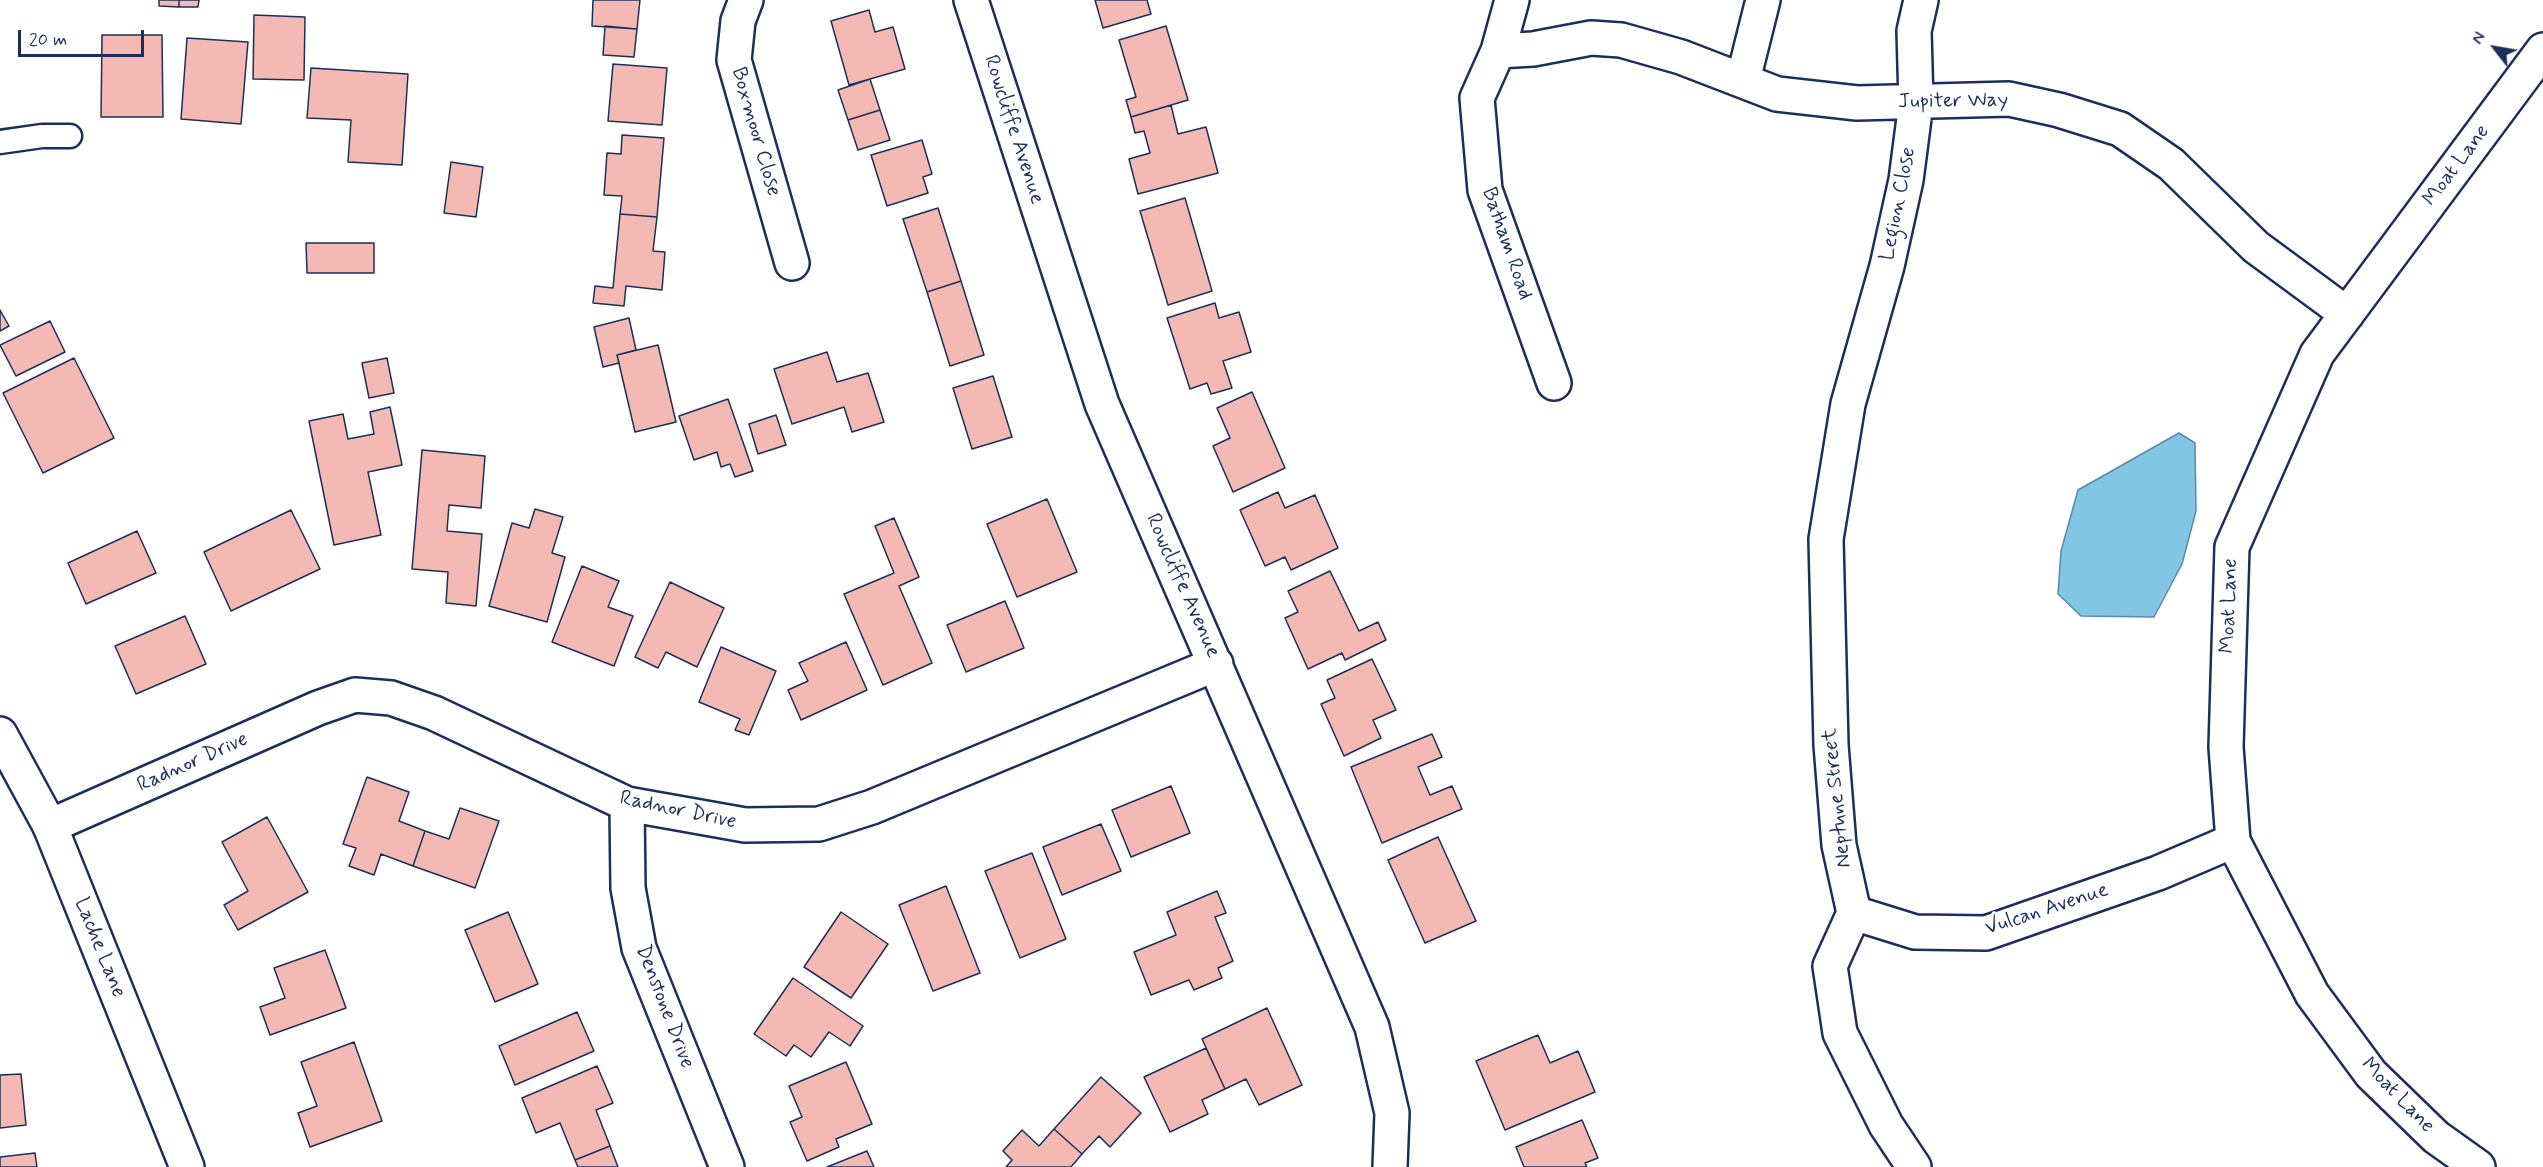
<!DOCTYPE html>
<html>
<head>
<meta charset="utf-8">
<style>
  body { margin:0 }
  #map { position:relative; width:2543px; height:1167px; overflow:hidden; background:#fff; font-family:Mynerve,sans-serif }
  canvas { display:block }
  .north { position:absolute; left:2465px; top:18px; width:60px; height:60px; -webkit-text-stroke:4px #fff; paint-order:stroke; rotate:301deg; font-size:16px; font-weight:700; line-height:24px; text-align:center; color:#1b2f5e }
  .north::after { content:''; display:block; margin:auto; width:21px; height:27px; background:#1b2f5e; clip-path:polygon(50% 0,100% 100%,50% 72%,0 100%) }
  .scale { position:absolute; left:18px; top:30px; width:126px; height:27px; box-sizing:border-box; border:3px solid #1b2f5e; border-top:0; padding-left:8px; font-size:18px; line-height:21px; white-space:nowrap; color:#1b2f5e; -webkit-text-stroke:4px #fff; paint-order:stroke }
</style>
</head>
<body>
<div id="map">
<canvas width="2543" height="1167"></canvas>
<div class="north">N</div>
<div class="scale">20 m</div>
</div>
<script>
const g = document.querySelector('canvas').getContext('2d');
g.lineJoin = 'round';
function fill(path, color) { g.fillStyle = color; g.fill(path, 'evenodd'); }
function trace(path, color, width, dash) { g.strokeStyle = color; g.lineWidth = width; g.lineCap = dash ? 'butt' : 'round'; g.setLineDash(dash || []); g.stroke(path); }
function label(font, color, halo, rows, align = 'center') {
  g.font = font + ' Mynerve,sans-serif'; g.lineWidth = 5; g.setLineDash([]); g.textBaseline = 'middle'; g.strokeStyle = halo; g.fillStyle = color; for (const [text, x, y, turn = 0] of rows) {
    g.save(); g.translate(x, y); g.rotate((+turn || 0) * Math.PI / 180); g.textAlign = isNaN(turn) ? turn : align; if (halo) g.strokeText(text, 0, 0); g.fillText(text, 0, 0); g.restore();
  }
}
const water = new Path2D(`
  M2179,433l16,10 1,68 -14,53 -28,53 -73,-1 -23,-22 3,-43 17,-61z`);
fill(water, '#82c6e3');
trace(water, '#598aae', 1.5);
const building = new Path2D(`
  M159,0h20v7l-20,-1z
  M179,0h20l-1,7h-19z
  M593,0h47l-3,29 -45,-3z
  M1095,0h52l4,14 -48,14z
  M869,10l6,22 18,-5 12,42 -56,16 -18,-64z
  M254,15l51,2 -1,63 -51,-1z
  M605,26l32,3 -3,28 -31,-2z
  M1166,26l22,74 -57,17 -5,-17 10,-3 -17,-57z
  M102,35h60l1,82h-62z
  M187,38l61,4 -7,82 -60,-5z
  M613,64l54,4 -5,57 -54,-4z
  M311,68l97,6 -6,91 -54,-3 3,-42 -44,-2z
  M870,79l10,31 -32,10 -10,-30z
  M1171,105l7,29 28,-7 12,46 -80,21 -9,-35 21,-6 -6,-22 -9,2 -4,-16z
  M880,110l10,30 -32,10 -10,-30z
  M622,135l42,3 -7,79 -37,-3 2,-18 -18,-1 3,-42 14,1z
  M922,140l10,34 -9,3 5,16 -41,13 -16,-51z
  M451,162l32,5 -7,50 -32,-4z
  M1185,198l27,93 -44,14 -28,-94z
  M938,208l23,73 -34,11 -24,-73z
  M620,214l37,3 -4,34 12,1 -3,38 -36,-4 -2,20 -31,-3 2,-17 18,2z
  M306,243h68v30h-67z
  M961,281l23,74 -34,11 -23,-74z
  M1215,303l4,15 20,-6 12,40 -28,9 9,27 -21,6 -4,-11 -17,6 -23,-71z
  M0,310l9,16 -9,5z
  M629,318l7,32 -19,5 2,8 -16,4 -9,-40z
  M50,321l15,31 -49,24 -16,-31z
  M658,345l18,77 -41,10 -18,-77z
  M827,352l10,30 31,-9 16,49 -32,10 -8,-25 -52,17 -18,-55z
  M74,358l40,80 -71,35 -40,-80z
  M387,358l7,35 -25,5 -7,-35z
  M993,376l19,61 -40,12 -19,-61z
  M1252,392l33,76 -52,24 -20,-46 17,-8 -13,-30z
  M728,399l25,72 -18,6 -5,-13 -9,3 -4,-15 -23,8 -15,-44z
  M390,407l12,58 -34,7 13,63 -47,10 -25,-124 34,-7 5,25 26,-5 -4,-22z
  M776,415l10,30 -28,9 -9,-30z
  M422,450l63,6 -4,52 -32,-3 -2,26 35,3 -6,72 -30,-3 2,-31 -36,-3z
  M1278,492l7,16 30,-13 23,53 -47,22 -6,-13 -20,9 -25,-56z
  M1047,499l30,73 -60,25 -30,-73z
  M535,509l28,8 -11,36 13,4 -18,65 -58,-16 23,-83 17,5z
  M291,510l29,59 -89,42 -27,-59z
  M894,518l25,59 -20,9 33,77 -49,22 -39,-91 50,-21 -19,-47z
  M137,531l19,42 -70,31 -18,-41z
  M582,566l37,15 -11,26 25,9 -19,50 -62,-24z
  M1330,571l29,60 19,-9 8,18 -41,20 -3,-7 -34,16 -23,-51 13,-6 -10,-21z
  M670,582l54,26 -27,59 -31,-15 -8,16 -23,-11z
  M1005,601l19,47 -58,24 -19,-47z
  M185,616l21,48 -70,30 -21,-48z
  M846,642l21,48 -66,30 -13,-30 20,-9 -9,-18z
  M721,647l55,24 -27,64 -14,-5 5,-11 -41,-17z
  M1372,659l24,51 -23,10 8,18 -37,18 -23,-52 14,-6 -8,-18z
  M1432,734l10,23 -24,10 12,28 22,-9 10,23 -80,34 -31,-76z
  M367,777l42,15 -10,29 26,10 -12,35 -32,-12 -7,21 -25,-9 7,-18 -13,-4z
  M1171,786l19,47 -59,24 -19,-47z
  M460,808l39,13 -24,67 -62,-22 12,-35 24,8z
  M267,817l41,75 -70,38 -14,-25 24,-14 -26,-49z
  M1101,824l20,47 -59,24 -19,-48z
  M1438,837l38,84 -51,22 -37,-83z
  M1032,853l34,86 -46,19 -35,-87z
  M946,886l34,87 -47,18 -34,-86z
  M1217,891l9,22 -11,4 18,44 -15,7 4,10 -28,12 -5,-10 -38,15 -17,-43 42,-17 -9,-23z
  M508,912l30,72 -43,18 -30,-72z
  M841,912l47,32 -37,54 -47,-31z
  M325,950l21,58 -76,27 -10,-28 25,-9 -11,-30z
  M793,978l70,48 -13,20 -21,-14 -18,25 -17,-12 -8,11 -32,-22z
  M1267,1008l35,77 -43,20 -13,-26 -21,10 -23,-50z
  M577,1012l17,39 -79,34 -16,-39z
  M1538,1035l12,28 28,-12 17,41 -90,38 -29,-69z
  M354,1042l28,79 -72,26 -12,-34 19,-7 -16,-44z
  M1206,1048l19,41 -23,11 6,14 -38,18 -26,-55z
  M846,1062l26,62 -36,15 3,8 -32,14 -17,-39 12,-5 -13,-31z
  M597,1066l16,37 -17,7 14,36 -35,14 -15,-37 -24,10 -14,-35z
  M21,1074l5,51 -26,3v-53z
  M1101,1077l40,36 -31,34 -11,-11 -17,18 -28,-25z
  M1582,1120l16,38 -13,5 2,4h-63l-8,-20z
  M1054,1129l28,25 -11,13h-65l6,-7 -9,-9 19,-21 17,16z
  M610,1146l8,21h-40l-3,-7z
  M867,1151l7,16h-47z
  M35,1153l2,14h-37v-10z`);
fill(building, '#f4b9b2');
trace(building, '#1b2f5e', 1.5);
const service = new Path2D(`
  M0,142l42,-6h28`);
const minor = new Path2D(`
  M746,0l-8,21 -4,39 58,203
  M971,0l131,404 270,623 20,86 -2,54
  M1512,0l-14,51 -21,47 8,92 69,193
  M1498,51l35,-2 58,-11 30,2 60,17 96,37 80,9 152,-4 50,11 61,19 51,35 85,83 91,67
  M1743,80l20,-80
  M627,804l1,84 11,60 88,219
  M50,826l268,-118 37,-13 36,3 43,15 193,91 118,21 74,-1 53,-17 344,-143
  M1854,913l61,19 71,1 172,-60 75,-32
  M1914,1167l-28,-42 -46,-92 -10,-67 24,-53 -15,-68 -8,-100 -5,-206 22,-135 39,-138 19,-86 10,-77 -2,-72 7,-31
  M2478,1167l-42,-30 -65,-63 -59,-80 -79,-153 -7,-94 6,-200 85,-193 226,-304`);
const tertiary = new Path2D(`
  M0,734l50,92 137,341`);
trace(service, '#1b2f5e', 27);
trace(minor, '#1b2f5e', 38);
trace(tertiary, '#1b2f5e', 38);
trace(service, '#fff', 22);
trace(minor, '#fff', 33);
trace(tertiary, '#fff', 33);
label('21px', '#1b2f5e', '#fff', [
  ["Jupiter Way",1953,102,-1],
  ["Rowcliffe Avenue",1013,130,72],
  ["Boxmoor Close",755,132,74],
  ["Moat Lane",2457,166,-53],
  ["Legion Close",1899,204,-79],
  ["Batham Road",1506,244,71],
  ["Rowcliffe Avenue",1182,586,66],
  ["Moat Lane",2230,606,-88],
  ["Radnor Drive",193,763,-24],
  ["Neptune Street",1838,798,-96],
  ["Radnor Drive",678,811,12],
  ["Vulcan Avenue",2047,910,-18],
  ["Lache Lane",99,948,68],
  ["Denstone Drive",664,1007,69],
  ["Moat Lane",2397,1096,46]
]);
</script>
</body>
</html>
